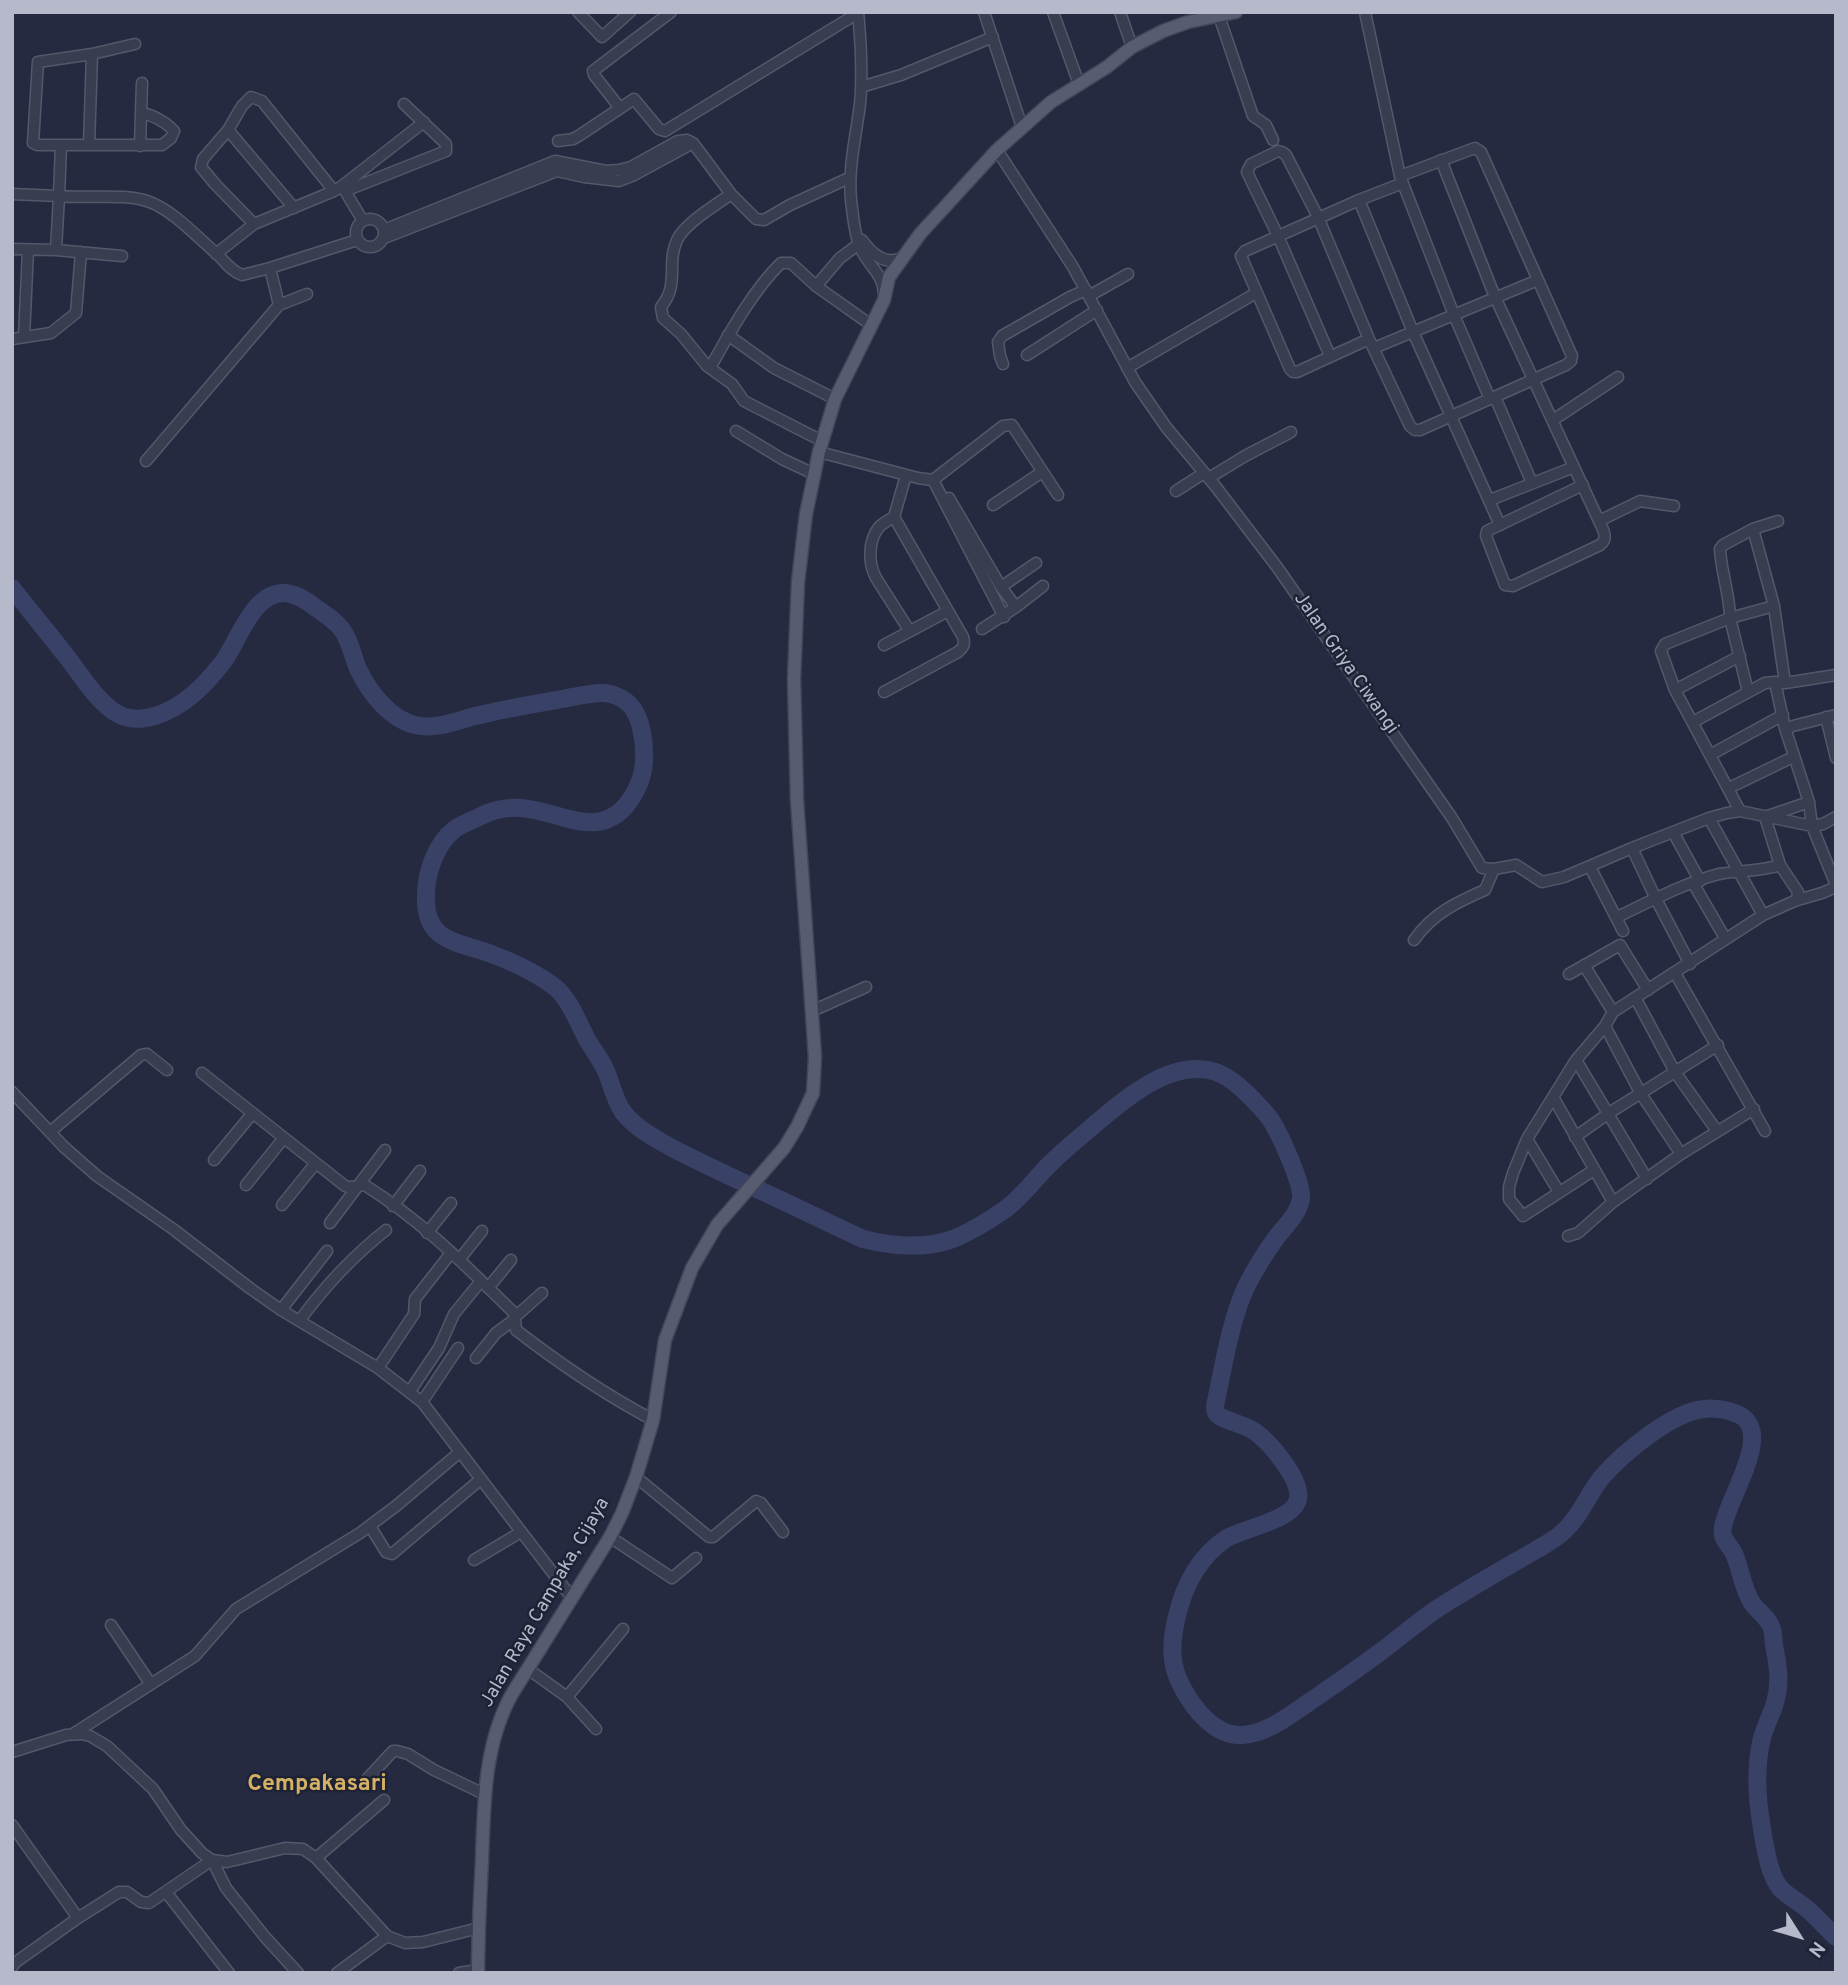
<!DOCTYPE html>
<html>
<head>
<meta charset="utf-8">
<style>
  body { margin:0 }
  #map { position:relative; width:1848px; height:1985px; overflow:hidden; background:#252a40; font-family:Overpass,sans-serif }
  canvas { display:block }
  .frame { position:absolute; inset:0; border:14px solid #b6b9ca; pointer-events:none }
  .north { position:absolute; left:1764px; top:1901px; width:70px; height:70px; -webkit-text-stroke:5px #1e2235; paint-order:stroke; rotate:127deg; font-size:19px; font-weight:700; line-height:28px; text-align:center; color:#b6b9ca }
  .north::after { content:''; display:block; margin:auto; width:24px; height:32px; background:#b6b9ca; clip-path:polygon(50% 0,100% 100%,50% 72%,0 100%) }
</style>
</head>
<body>
<div id="map">
<canvas width="1848" height="1985"></canvas>
<div class="frame"></div>
<div class="north">N</div>
</div>
<script>
const g = document.querySelector('canvas').getContext('2d');
g.lineJoin = 'round';
function trace(path, color, width, dash) { g.strokeStyle = color; g.lineWidth = width; g.lineCap = dash ? 'butt' : 'round'; g.setLineDash(dash || []); g.stroke(path); }
function label(font, color, halo, rows, align = 'center') {
  g.font = font + ' Overpass,sans-serif'; g.lineWidth = 5; g.setLineDash([]); g.textBaseline = 'middle'; g.strokeStyle = halo; g.fillStyle = color; for (const [text, x, y, turn = 0] of rows) {
    g.save(); g.translate(x, y); g.rotate((+turn || 0) * Math.PI / 180); g.textAlign = isNaN(turn) ? turn : align; if (halo) g.strokeText(text, 0, 0); g.fillText(text, 0, 0); g.restore();
  }
}
trace(new Path2D(`
  M12,588c18,23 37,46 55,69 14,18 27,40 46,54 12,9 28,9 42,5 29,-9 50,-31 68,-54 15,-20 30,-71 62,-69 12,1 22,8 31,15 10,7 20,13 27,23 8,12 10,27 16,40 11,22 31,48 56,54 20,5 41,-4 60,-9 28,-7 58,-12 87,-17 13,-2 29,-7 43,-6 8,1 18,5 24,11 13,12 16,41 15,58 -1,15 -7,29 -16,41 -30,39 -70,7 -107,5 -14,-1 -29,2 -42,9 -8,4 -17,7 -24,12 -20,15 -30,46 -29,71 0,44 36,42 68,55 21,8 44,19 62,33 15,13 22,36 32,53 6,10 13,19 18,30 6,14 8,28 17,41 12,16 32,26 49,36 37,19 74,36 111,53 27,13 54,26 80,38 28,7 56,10 84,2 17,-5 45,-22 60,-33 14,-11 25,-25 37,-38 13,-14 28,-26 43,-39 33,-28 82,-74 129,-59 18,6 40,30 52,44 10,13 35,68 33,83 -3,16 -16,27 -25,39 -11,15 -20,30 -28,45 -17,33 -25,86 -33,123 0,2 0,6 2,8 5,6 29,11 37,17 15,10 48,49 44,68 -4,21 -54,29 -71,39 -29,19 -44,50 -51,82 -5,23 -6,44 5,65 11,22 34,52 61,50 24,-1 47,-19 66,-32 26,-18 51,-35 75,-53 20,-15 39,-32 60,-45 30,-19 62,-37 93,-55 10,-6 20,-11 28,-19 16,-14 24,-37 38,-54 21,-24 70,-65 102,-68 8,-1 17,0 25,2 5,2 11,3 15,7 26,21 -18,84 -21,109 -3,13 8,18 12,29 6,15 8,33 17,47 6,9 17,15 20,26 2,5 1,11 2,16 4,20 7,38 1,58 -4,13 -11,25 -14,39 -7,34 -3,65 3,99 3,15 6,34 16,47 7,8 18,13 26,20 11,9 20,20 30,29`), '#394167', 18);
const minor = new Path2D(`
  M578,12l24,25 28,-25
  M858,12c3,31 5,60 2,92 -4,33 -12,62 -9,96 2,15 3,33 9,47 7,18 24,27 24,47
  M984,12l38,115
  M1053,12l26,72
  M1120,12l12,35
  M1365,12l35,164 54,139 36,84
  M1219,16l34,100 13,9 7,15
  M92,54l43,-10
  M861,87l40,-12 92,-38
  M620,108l-26,-33 -1,-4 78,-59
  M141,113l1,-30
  M228,130l-25,29 -2,8 14,17 39,40 80,-33 8,-5 21,35
  M558,141l15,-2 7,-4 54,-36 25,30 6,2 193,-118
  M61,145h-24l-4,-2 5,-81 54,-8 -3,91
  M140,146l1,-33c12,2 25,9 33,18l-3,7 -9,7h-101l-2,51c26,3 65,-3 88,5 25,8 50,36 70,53 8,8 14,17 25,21l28,-7 87,-28
  M997,150l76,117 62,115 31,45 50,60 61,80 175,251 30,50 12,1 22,-4 26,17 22,-5 68,-29 77,-30 18,-5 13,-2 72,15 11,-2 13,-7
  M1441,160l54,137 104,224c4,9 10,17 1,24l-87,41 -8,-1 -19,-49 1,-5 96,-46
  M342,186l82,-64
  M345,191l101,-40v-7l-42,-40
  M12,194l47,2 -3,54 -44,-1
  M731,194c-15,11 -46,29 -54,46 -11,24 3,44 -16,67l2,11 18,16 26,32 25,18 12,17 78,40
  M1359,200l54,132 87,193
  M294,208l-66,-78 14,-24 9,-9 11,4 72,90
  M356 233a14 14 0 1 1 28 0a14 14 0 1 1-28 0Z
  M384,230l171,-69 51,10 13,-1 12,-3 47,-26 9,-1 6,3 38,51 25,25 8,1 26,-15 59,-27
  M384,238l173,-67 27,6 35,4 13,-5 61,-33
  M862,240c10,14 24,27 41,17
  M56,250l66,6
  M216,254l38,-30
  M816,286l24,-28 23,-17
  M1089,296l39,-22
  M279,305l28,-11
  M728,335l46,33 61,31
  M24,337l4,-87
  M12,339l39,-6 25,-20 5,-61
  M1369,339l-72,33h-4l-3,-3 -49,-113 4,-5 114,-51 44,-17
  M1374,348l164,-68
  M1027,355l70,-45
  M1330,356l-52,-120 -31,-64 4,-8 27,-13 4,1 4,3 32,62 51,122 41,87 5,4h5l146,-65 5,-4 1,-5 -91,-204 -6,-4 -75,28
  M1003,364l-3,-8 -2,-14 4,-6 68,-39 16,-7
  M710,368c19,-34 43,-78 71,-105h10l25,23 55,39
  M1127,368l129,-75
  M1495,397l37,86
  M1553,420l65,-43
  M736,431l46,28 32,15
  M819,452l99,26 15,2 70,-54 9,-1 46,70
  M146,461l133,-156 -9,-37
  M1209,478l36,-22 46,-24
  M933,480l71,137
  M1176,491l28,-18
  M949,498l52,89 15,20
  M1490,500l84,-33
  M993,505l49,-33
  M894,517c-5,3 -11,6 -15,10 -11,14 -11,36 -3,51l33,52
  M1599,521l41,-20 34,5
  M1753,529l21,77 11,77
  M1001,587l35,-24
  M982,629l34,-22 27,-21
  M884,645l64,-34
  M1775,682l10,46 24,74 3,24 24,59
  M1675,690l65,-34
  M884,692l74,-40c6,-5 7,-8 5,-15l-69,-120 12,-42
  M1748,692l-18,-74c0,-23 -9,-46 -10,-69l3,-4 30,-16 25,-8
  M1826,717l10,41
  M1693,722l72,-39 10,-1 10,1 51,-8
  M1785,728l51,-13
  M1710,755l73,-40
  M1729,788l64,-31
  M1740,811l-65,-121 -14,-39 4,-7 65,-26 44,-12
  M1709,818l54,97
  M1673,832l27,49
  M1632,848l24,51 34,65
  M1590,867l33,64
  M1693,883l32,55
  M1794,901l28,-8 14,-6
  M1617,917c32,-15 67,-34 102,-43 21,-4 41,-2 61,-9
  M1414,940c18,-26 43,-38 71,-50l9,-21
  M1584,965l29,47
  M1675,973l90,158
  M1569,974l51,-29 28,45
  M1636,999l39,73 42,59
  M812,1011l54,-24
  M1605,1026l36,68 40,60
  M1576,1060l71,119
  M202,1073l143,113c8,3 14,-2 21,0 55,34 101,81 147,126l2,5 1,13c44,34 88,64 137,90
  M12,1092l52,55 33,29 76,53 78,60 30,21 97,58 44,34 150,196
  M1553,1097l60,105
  M50,1132l91,-77 6,-1 20,16
  M1575,1137l34,-24 109,-68
  M1527,1139l32,53
  M214,1160l38,-46
  M1594,1170l-71,46 -14,-17v-12l4,-14 14,-34 49,-79 29,-34 8,-14 150,-97 34,-15 1,-8 -18,-27 -15,-48 44,-15
  M246,1185l37,-46
  M282,1205l33,-41
  M393,1206l27,-35
  M330,1223l55,-73
  M427,1233l24,-30
  M1568,1236l10,-3 35,-31 68,-48 73,-45
  M459,1260l23,-29
  M488,1288l23,-28
  M281,1310l46,-59
  M515,1317l27,-24
  M300,1320c25,-34 53,-64 86,-90
  M476,1358l20,-25 19,-14
  M378,1368l36,-54 1,-15 36,-46
  M410,1391l29,-43 15,-34 27,-33
  M422,1402l36,-54
  M636,1477l73,60h4l43,-36 5,2 22,29
  M370,1526l16,26 6,2 89,-75
  M610,1537l62,41 24,-20
  M474,1560l47,-28
  M111,1625l39,58
  M528,1669l39,28 29,32
  M567,1697l56,-68
  M73,1734l122,-78 41,-47 124,-76 36,-27 64,-54
  M12,1752l54,-17 16,-1 8,2 17,10 46,43 28,41 21,23 10,7 15,2 58,-14 18,1 13,9 71,78 18,7 18,-1 56,-14
  M368,1778l25,-27h4l11,3 26,16 50,24
  M12,1825l66,93
  M316,1858l68,-58
  M166,1892l63,81
  M12,1967l4,-5 62,-44 41,-26h8l14,10 8,1 63,-43 14,28 39,49 33,36
  M337,1973l50,-37
  M459,1973l19,-3`);
const major = new Path2D(`
  M478,1973c0,-38 2,-75 4,-113 2,-57 2,-116 30,-166l98,-157 12,-24 14,-36 17,-57 12,-80 27,-72 25,-43 67,-77 13,-21 16,-34 2,-36 -18,-257 -3,-121 4,-97 8,-68 13,-62 16,-53 49,-99 5,-23 31,-43 77,-84 54,-48 56,-35 25,-20 31,-16 25,-9 48,-10`);
trace(minor, '#54586a', 13);
trace(major, '#434659', 15);
trace(minor, '#393d50', 10);
trace(major, '#575c70', 12);
label('19px', '#b6b9ca', '#1e2235', [
  ["Jalan Griya Ciwangi",1345,664,55],
  ["Jalan Raya Campaka, Cijaya",546,1603,-60]
]);
label('bold 23px', '#d6b165', '#1e2235', [
  ["Cempakasari",317,1785]
]);
</script>
</body>
</html>
